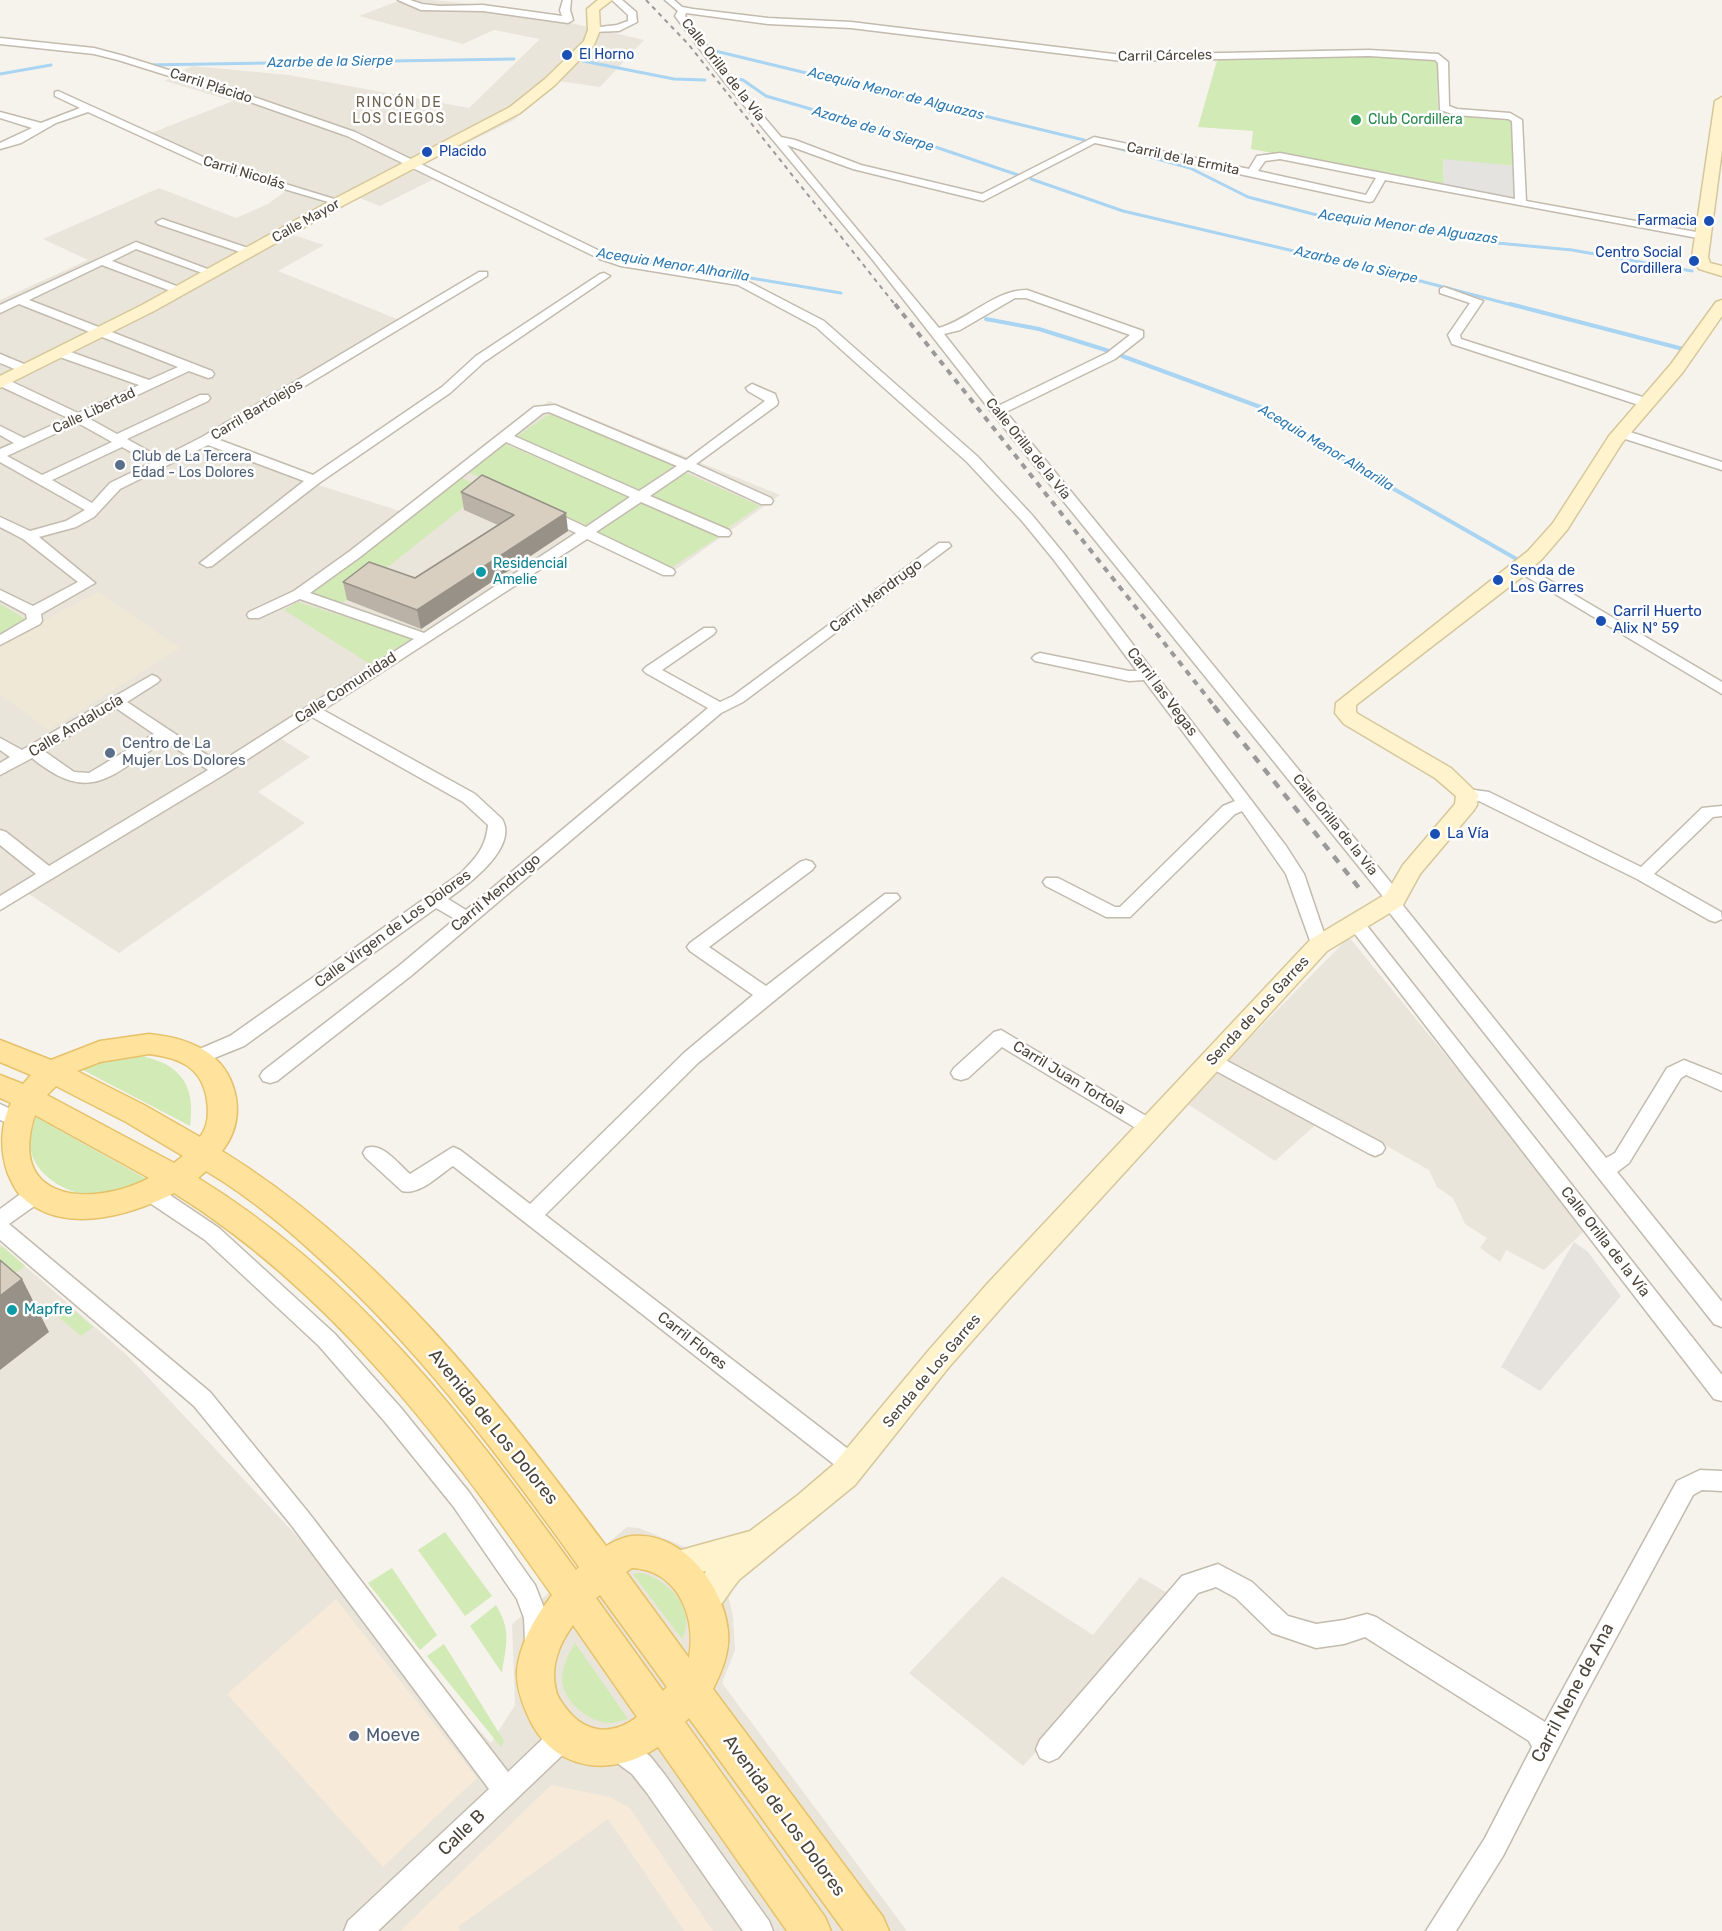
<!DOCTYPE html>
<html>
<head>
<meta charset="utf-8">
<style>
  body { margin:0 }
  canvas { display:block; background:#f6f3ec }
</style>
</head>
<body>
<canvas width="1722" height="1931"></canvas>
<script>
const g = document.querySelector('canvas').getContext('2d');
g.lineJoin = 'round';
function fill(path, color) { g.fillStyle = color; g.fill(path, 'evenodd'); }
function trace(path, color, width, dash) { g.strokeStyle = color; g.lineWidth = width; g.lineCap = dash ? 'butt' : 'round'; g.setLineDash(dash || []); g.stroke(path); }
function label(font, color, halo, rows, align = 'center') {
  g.font = font + ' Rubik,sans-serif'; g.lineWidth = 5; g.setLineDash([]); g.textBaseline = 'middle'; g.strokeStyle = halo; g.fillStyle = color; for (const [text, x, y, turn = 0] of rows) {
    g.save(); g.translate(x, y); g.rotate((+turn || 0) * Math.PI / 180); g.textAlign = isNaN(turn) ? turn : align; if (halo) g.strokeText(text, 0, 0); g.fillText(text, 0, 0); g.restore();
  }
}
fill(new Path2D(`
  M401,0h31l71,7 141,33 -44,47 -42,-6 -44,39 -98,48 24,8 -60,30 -21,-8 -66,37 31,10 -46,26 124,50 -194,118 98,42 100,32 143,-112 231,94 -112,80 -79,-40 -309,203 30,19 -52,35 47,31 -186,130 -101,-66 -18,10v-597l88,-40 -45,-21 116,-51 77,30 32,-14 19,-14 -77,-22 -69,-31 92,-36 -68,-20 27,-15 97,9 180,33 71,-69 -46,-9 -31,14 -104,-28z
  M1349,937l238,291 -43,42 -38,-20 -6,12 -20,-14 7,-10 -22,-14 -12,-26 -16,-11 -8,-17 -100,-57 -54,48 -89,-58z
  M0,1244l128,112 363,387 24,-38 -3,-81 115,-97 12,1 51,21 36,38 7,29 2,34 -13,33 185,248h-907z
  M1002,1576l91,59 47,-58 38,22 -155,167 -114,-93z`), '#eae5da');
fill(new Path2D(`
  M336,1599l141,179 -94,89 -156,-173z
  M551,1785l59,12 20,11 83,123h-29l-76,-112 -150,108 2,4h-60z`), '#f7ead8');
fill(new Path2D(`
  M1574,1242l14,10 33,44 -81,95 -39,-24z`), '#e6e2dd');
fill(new Path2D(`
  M98,592l82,56 -131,82 -49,-35v-51z`), '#efe8d6');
fill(new Path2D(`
  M1357,54l80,5 1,53 73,7 3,2 2,45 -73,-6 1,25 -193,-36 2,-18 -55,-4 20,-70 76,1z
  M549,414l126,51 -36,25 -123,-53z
  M505,444l124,53 -43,28 -118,-53z
  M686,473l74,33 -34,23 -75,-33z
  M462,478l24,11 -145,115 -30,-12z
  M643,501l77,35 -51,33 -74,-38z
  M298,602l117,37 -45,25 -86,-54z
  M0,604l29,17 -29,16z
  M137,1055c43,8 59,29 53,71l-109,-57 19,-9z
  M36,1117l114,64c-15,5 -30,11 -45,14 -30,5 -73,-18 -75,-50 0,-8 4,-19 6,-28z
  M2,1246l23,20 -14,10 -11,-10v-18z
  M66,1304l27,23 -12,9 -27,-23z
  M445,1532l47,64 -27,20 -47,-66z
  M392,1568l45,67 -17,15 -52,-67z
  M641,1573c26,5 57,38 41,66l-49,-65z
  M496,1605c16,27 10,39 6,68l-32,-47z
  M575,1643l53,76c-6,1 -13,4 -18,4 -22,0 -48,-23 -48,-45 1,-12 7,-26 13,-35z
  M444,1644l60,97 -3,6 -74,-91z`), '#d2eab5');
fill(new Path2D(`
  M1443,159l73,7v33l-72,-14z`), '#e5e3e0');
trace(new Path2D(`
  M707,49l377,91
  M583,61l91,18 31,1
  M146,65l368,-6
  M0,74l51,-9
  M731,77l12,3 23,16 134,39 118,40
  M1110,146l80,22 58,29 88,23 98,10 63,13 75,7 120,21
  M1031,179l92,32 286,67 107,28
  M600,253l241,40`), '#a9d4f2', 3);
trace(new Path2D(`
  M1510,304l173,45
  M986,319l53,10 70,22
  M1122,356l141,52 108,68 149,85`), '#a9d4f2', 4);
const street = new Path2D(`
  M398,0h12l12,4 18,2 43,-1 79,11 -2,-6 3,-10h8l-1,10 3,10 -5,3 -85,-12 -62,-1z
  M612,0h10l14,12 1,10 -18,9 -28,1v-4l26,-3 11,-4v-6z
  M665,0h9l8,7 11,2 75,9 83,4 271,33 247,-5 69,4 10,8 1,44 8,3 53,4 12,7 4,81 181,33 2,2 -6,3 -318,-59 -12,21 -4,1 -274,-59 -112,58 -130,-32 -66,-24 152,183c31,-9 55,-38 88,-38l116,41v6l-28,22 -109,53 395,483 3,4 -3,4 205,255 9,-5 52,-85 17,-8 38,15v16l-36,-16 -5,3 -52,85 -12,9 105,130v25l-8,-3 -329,-417 -3,-4 3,-4 -392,-485 -121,-155 -149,-179 -48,-64 3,-5zM686,13l82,11 83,4 271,33 247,-5 66,4 3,3 2,47 16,5 52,4 4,2 3,78 -235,-46 -23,3 -8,13 -155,-32 -112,57 -121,-29 -66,-25 -14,-3 -52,-61 -44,-60zM1280,159l96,19 -10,17 -108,-24 7,-10zM1015,298h11l104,37 -23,18 -107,52 -56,-71 16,-4z
  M0,38l94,10 30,8 118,37 113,39 253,123 15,5 122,20 79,41 153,135 55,59 32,39 222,292 18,28 24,71 -3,4 -6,2 -6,-2 -27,-75 -44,-63 -7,3 -105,103h-24l-60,-31 -3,-4 3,-4h12l57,29h5l103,-101 12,-5 -91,-121 -15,1 -94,-20 -3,-3 3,-3 5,-2 89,18h8l-83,-111 -32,-39 -55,-59 -151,-135 -78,-42 -117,-19 -21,-7 -253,-123 -111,-39 -118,-37 -24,-6 -94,-10z
  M58,91l156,71 130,40 -1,2h-8l-129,-38 -118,-54 -32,11 -35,20 -21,6v-6l32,-15 -32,-10v-6l41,11 39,-15 -25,-12v-4z
  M162,219l92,31 2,2 -6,3 -4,-1 -88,-30 -2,-2z
  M136,242l82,31 -2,2h-8l-72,-26 -24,12 72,28v4h-8l-74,-28 -73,35 183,71 2,3 -2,3 -4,1 -19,-7 -101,47 29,16 83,-39h8l2,3 -2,3 -81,38 34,19 41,-21 277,-165h8v4l-270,163 96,36 129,-88 34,-31 124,-82 4,-1 6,3 -126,86 -34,31 -131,90 -107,83 -5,1 -7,-4 104,-82 -96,-36 -88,44 -26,28 -18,10 -37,10 56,46 -54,31 1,7 -2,3 -40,21v-10l27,-16 -1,-5 -26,-14v-10l33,16 45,-24 -55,-43 -23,-12v-10l30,14 36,-10 19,-11 -85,-48v-13l14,-6 -14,-8v-9l24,12 44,-20 -68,-32v-7h6l72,34 61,-28 -82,-29v-6h8l84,30 29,-13 -159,-63 -19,9v-8zM78,423l34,19 -70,33 -35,-19zM122,447l29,16 -41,20 -18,20 -40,-23z
  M1444,287l39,14 -23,34 1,4 191,61 1,3 -6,4 -5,-1 -190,-62 -4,-9 22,-32 -30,-10v-4z
  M0,354l31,13 2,3 -6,4 -27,-11z
  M752,384l23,10 3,8 -1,3 -81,59 75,34 2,3 -2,3h-10l-73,-34 -38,26 79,34 2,3 -2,3h-10l-78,-34 -45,30 77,37 2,3 -2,3h-10l-76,-36 -264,171 152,84 27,25c17,29 -36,67 -54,80l18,11 242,-202 -62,-35 -3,-3 3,-3 58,-39h10l2,3 -2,3 -52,36 58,32 13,-6 206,-153h10l2,3 -208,156 -22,11 -309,262 -135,106 -7,2 -7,-2 -3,-5 3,-5 137,-106 55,-46 -19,-11 -192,138 -47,19 -7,-2 -2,-5 2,-5 40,-17 231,-163c15,-15 25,-26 27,-48l-25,-23 -151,-85 -87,57 -225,136v-14l36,-22 -36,-29v-15l6,2 43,34 159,-96 -43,-29c-55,34 -74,65 -133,17l-32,17v-12l10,-6 -10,-7v-12l22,12 130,-75 5,2 3,3 -3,3 -30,19 92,61 195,-124 -114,-40 -41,19h-10l-2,-3 2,-3 45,-21 56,-40 184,-144 21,-2 131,55 79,-59 -17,-10 -2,-3zM549,412l128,54 -38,25 -125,-55 29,-23zM506,442l124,55 -44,30 -36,-17h-10l-2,3 2,3 36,17 -152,100 -114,-40 50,-36zM116,708l38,26 -65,39 -15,-1 -30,-21z
  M1621,429l101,33v8l-106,-34 -2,-3 2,-3z
  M1522,564l200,118v12l-205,-123 -2,-3z
  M1467,789l22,3 152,75 61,-59 20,-2v10l-9,1 -59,57 67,38 1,7 -7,3 -6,-2 -72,-41 -158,-78 -18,-3 -2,-4 2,-4z
  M806,860l6,2 3,4 -3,4 -103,77 57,39 119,-92h12l3,4 -202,165 -153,152 316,244 3,7 -3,7 -8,3 -8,-3 -392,-307c-14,9 -34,30 -51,25l-36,-33 -3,-5 3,-5c17,-6 32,16 44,26l43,-27 7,3 70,54 154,-151 69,-58 -63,-44 -3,-4 3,-4 110,-81z
  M1354,915l6,2 362,458v26l-8,-2 -366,-474 -3,-4 3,-4z
  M1001,1030l157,93 3,5 -3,5 -7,2 -7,-2 -142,-86 -34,31 -7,2 -7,-2 -3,-5 3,-5 40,-36z
  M1212,1053l170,90 3,5 -3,5 -7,3 -7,-3 -163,-88 -2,-5 2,-5z
  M0,1104l17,8 3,5 -3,5 -7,2 -10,-4z
  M151,1185l7,2 61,41 116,106 66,74 68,84 66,93 13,33 1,24 -3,8 -9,4 -9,-4 -3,-8 -1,-24 -7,-19 -64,-93 -68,-84 -66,-76 -114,-106 -61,-41 -3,-6 3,-6z
  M33,1188l7,2 3,6 -3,6 -31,22 201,168 98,120 200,260 48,-46 9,-3 9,3 4,9 -4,9 -196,187h-34l4,-10 141,-132 -197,-263 -98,-120 -194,-166v-31l26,-19z
  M1700,1470l22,1v20l-20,-1 -9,5 -111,206 -79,155 -47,75h-30l59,-93 47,-91 -3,-6 -164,-104 -21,7 -28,4 -35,-12 -9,-3 -36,-35 -20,-11 -18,6 -140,165 -9,4 -9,-4 -4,-9 4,-9 142,-164 36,-12 34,18 36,34 28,8 28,-4 23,-6 9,3 169,105 132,-241z
  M618,1735l32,21 15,19 104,146 4,10h-30l-96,-138 -15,-19 -23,-17 -4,-9 4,-9z`);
const secondary = new Path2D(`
  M598,0h14l-13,10 1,20 -6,15 -39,40 -35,28 -176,92 -190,106 -154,77v-12l142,-71 192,-106 176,-92 35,-28 39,-38 4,-11 -1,-21z
  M1722,97v53l-14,107 2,6 12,3v10l-23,-7 -7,-12 23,-156z
  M1722,300v16l-39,56 -61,71 -55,87 -25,29 -20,18 -166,128v7l2,2 93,54 27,26 -1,11 -3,5 -54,64 -17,31 -76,46 -319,349 -59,67 -94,118 -115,94c-12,13 -20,33 -36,39l-11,-4 -5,-11 18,-32 -32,9 -11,-5 -5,-10 5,-10 87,-24 48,-36 35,-30 96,-115 59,-67 323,-344 75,-45 17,-29 52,-61 1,-8 -21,-18 -91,-54 -9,-11 1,-10 192,-152 25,-28 56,-87 62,-72 45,-62z`);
const primary = new Path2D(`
  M149,1034c41,4 79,19 87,64 3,19 -2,38 -14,53 159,98 274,248 384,395 7,-4 17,-9 26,-10 50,-5 92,50 96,95 2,21 -6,40 -15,58l170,228 6,14h-45l-155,-213 -4,4 140,195 6,14h-44l-129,-184c-48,32 -107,24 -131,-33 -6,-14 -11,-29 -10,-44 3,-27 19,-54 35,-75 -107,-152 -218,-302 -378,-402 -44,23 -115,44 -155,1 -5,-6 -8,-14 -11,-20 -8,-22 -8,-49 3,-71l-11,-5v-23l23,9 8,-9 -31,-13v-22l51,20 49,-19zM149,1054c31,4 53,13 58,46 2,13 1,27 -7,37l-54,-31 -69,-35 23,-9zM56,1086l70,36 57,34 -9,7 -127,-68zM35,1115l114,63c-57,30 -143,24 -114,-63zM206,1171c49,29 91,66 132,105 92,87 167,188 241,291l-3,3c-108,-149 -220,-295 -378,-392zM632,1568c46,2 65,50 57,90l-63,-86zM600,1595l67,92 -4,4 -67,-93zM573,1625l64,92c-26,20 -53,16 -72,-10 -4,-6 -8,-10 -9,-17 -6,-23 3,-46 17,-65z`);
trace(street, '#c2bbae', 3);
trace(secondary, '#d6c79b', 3);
trace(primary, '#e6c16a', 3);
fill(street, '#fff');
fill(secondary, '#fff3cd');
fill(primary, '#ffe39c');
trace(new Path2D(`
  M646,0l43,45 207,261`), '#9a9a9a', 2, [4.5, 4.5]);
trace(new Path2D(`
  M895,304l320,403`), '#9a9a9a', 4, [6, 6]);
trace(new Path2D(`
  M1214,706l145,182`), '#9a9a9a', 4.5, [8, 8]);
fill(new Path2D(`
  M461,492l107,39 -147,98 -74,-29 -4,-18 72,-4 83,-53 -34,-15z`), '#bab2a6');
fill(new Path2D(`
  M566,513l2,18 -147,98 -4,-19z
  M22,1279l27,53 -49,38v-74z`), '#979187');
const building = new Path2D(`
  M482,475l84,38 -149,97 -74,-28 26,-20 46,16 99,-63 -53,-23z
  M0,1260l22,19 -22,17z`);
fill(building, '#d8cfc1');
trace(building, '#979187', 1.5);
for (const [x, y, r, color] of [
  [567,55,6,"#1a4fb4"],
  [1356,120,6,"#2e9e5b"],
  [427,152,6,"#1a4fb4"],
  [1709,221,6,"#1a4fb4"],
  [1694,261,6,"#1a4fb4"],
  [120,465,6,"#5c6f8a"],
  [481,572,6,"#0f9aa8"],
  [1498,580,6,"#1a4fb4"],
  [1601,621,6,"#1a4fb4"],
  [110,753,6,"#5c6f8a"],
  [1435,834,6,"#1a4fb4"],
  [12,1310,6,"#0f9aa8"],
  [354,1736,6,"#5c6f8a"]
]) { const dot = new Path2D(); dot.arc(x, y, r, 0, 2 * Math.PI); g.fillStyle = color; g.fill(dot); trace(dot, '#fff', 2); }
label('14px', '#164399', '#fff', [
  ["El Horno",579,55],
  ["Placido",439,152],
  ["Farmacia",1697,221,"right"],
  ["Centro Social",1682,253,"right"],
  ["Cordillera",1682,269,"right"]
], 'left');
label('14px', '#4b4439', '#fff', [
  ["Carril Cárceles",1165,56,-1],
  ["Calle Orilla de la Vía",723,70,52],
  ["Carril Plácido",211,86,18],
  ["Carril de la Ermita",1183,159,12],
  ["Carril Nicolás",244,173,17],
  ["Calle Mayor",306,221,-29],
  ["Carril Bartolejos",257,410,-31],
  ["Calle Libertad",94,411,-25],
  ["Calle Orilla de la Vía",1028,449,51],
  ["Calle Orilla de la Vía",1335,825,51]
]);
label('italic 14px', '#2e7ab2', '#fff', [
  ["Azarbe de la Sierpe",330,62,-1],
  ["Acequia Menor de Alguazas",896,94,14],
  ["Azarbe de la Sierpe",873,129,17],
  ["Acequia Menor de Alguazas",1408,227,8],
  ["Acequia Menor Alharilla",673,265,9],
  ["Azarbe de la Sierpe",1356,265,13],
  ["Acequia Menor Alharilla",1326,448,31]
]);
g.letterSpacing = '1.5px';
label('14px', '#6e6250', '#fff', [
  ["RINCÓN DE",399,103],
  ["LOS CIEGOS",399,119]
]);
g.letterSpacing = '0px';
label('14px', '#27864d', '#fff', [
  ["Club Cordillera",1368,120]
], 'left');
label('14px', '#4e5e75', '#fff', [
  ["Club de La Tercera",132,457],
  ["Edad - Los Dolores",132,473]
], 'left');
label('14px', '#0d838f', '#fff', [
  ["Residencial",493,564],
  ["Amelie",493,580]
], 'left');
label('15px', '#164399', '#fff', [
  ["Senda de",1510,571],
  ["Los Garres",1510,588],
  ["Carril Huerto",1613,612],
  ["Alix Nº 59",1613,629],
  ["La Vía",1447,834]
], 'left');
label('15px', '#4b4439', '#fff', [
  ["Carril Mendrugo",876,596,-37],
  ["Calle Comunidad",346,688,-33],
  ["Carril las Vegas",1162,692,53],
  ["Calle Andalucía",76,726,-31],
  ["Carril Mendrugo",496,893,-40],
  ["Calle Virgen de Los Dolores",393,929,-36],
  ["Senda de Los Garres",1258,1011,-47],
  ["Carril Juan Tortola",1069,1078,31],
  ["Calle Orilla de la Vía",1605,1242,52],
  ["Carril Flores",692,1341,38],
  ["Senda de Los Garres",932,1371,-50]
]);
label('15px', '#4e5e75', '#fff', [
  ["Centro de La",122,744],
  ["Mujer Los Dolores",122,761]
], 'left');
label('15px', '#0d838f', '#fff', [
  ["Mapfre",24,1310]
], 'left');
label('18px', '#4b4439', '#fff', [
  ["Avenida de Los Dolores",493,1427,51],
  ["Carril Nene de Ana",1573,1693,-62],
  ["Avenida de Los Dolores",784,1816,54],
  ["Calle B",462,1833,-44]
]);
label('18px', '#4e5e75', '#fff', [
  ["Moeve",366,1736]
], 'left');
</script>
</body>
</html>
